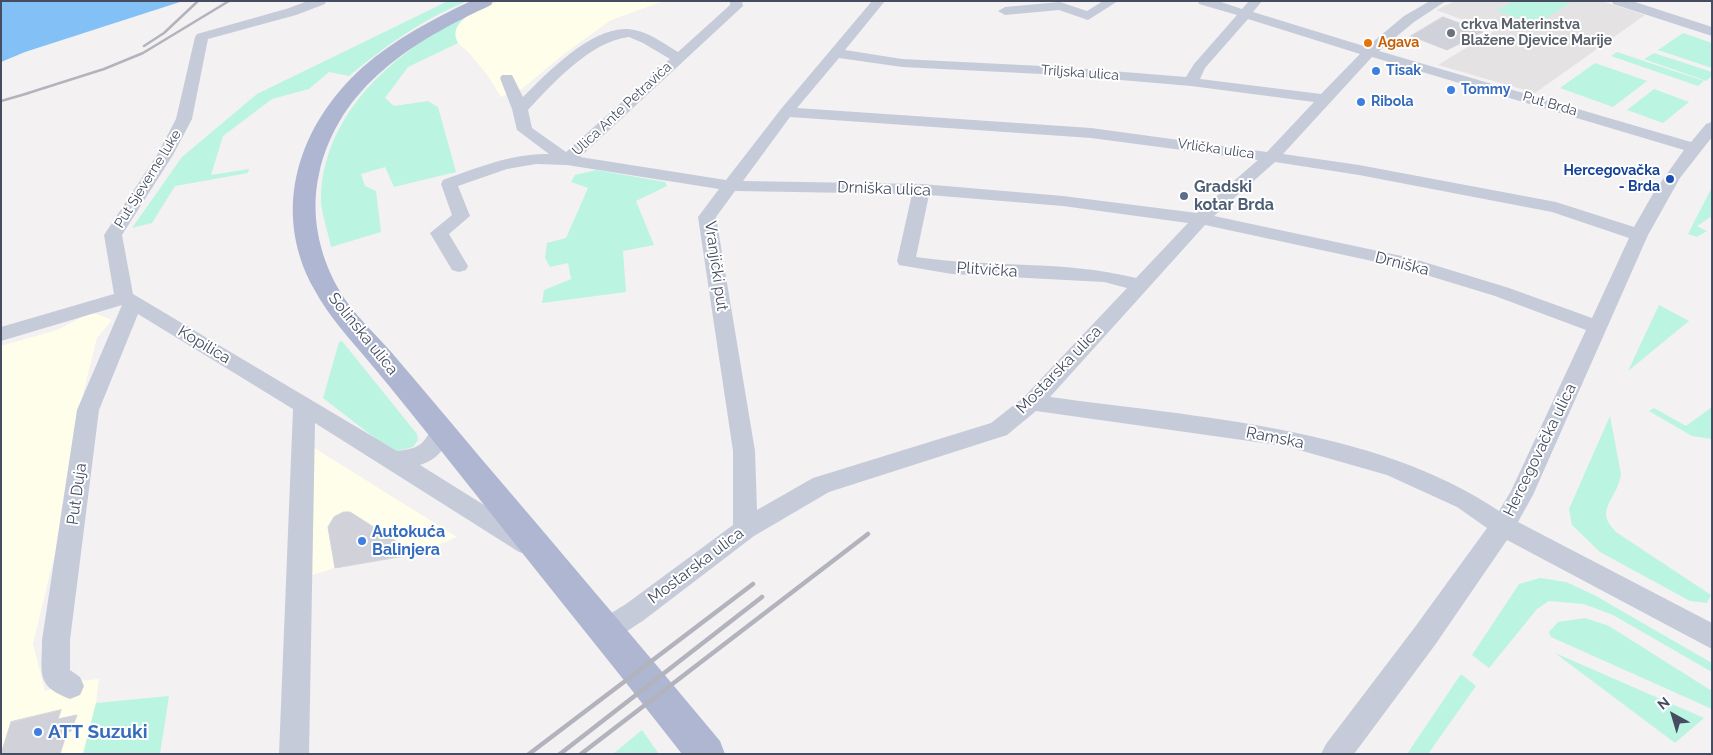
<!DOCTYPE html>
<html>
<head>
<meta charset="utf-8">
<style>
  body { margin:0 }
  #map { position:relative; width:1713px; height:755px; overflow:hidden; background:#f3f1f1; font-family:Raleway,sans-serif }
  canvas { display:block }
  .frame { position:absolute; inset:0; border:2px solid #464d61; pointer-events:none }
  .north { position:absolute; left:1648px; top:690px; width:50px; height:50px; -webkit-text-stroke:4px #fff; paint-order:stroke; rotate:321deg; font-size:14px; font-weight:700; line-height:20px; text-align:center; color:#464d61 }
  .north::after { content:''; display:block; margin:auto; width:18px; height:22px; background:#464d61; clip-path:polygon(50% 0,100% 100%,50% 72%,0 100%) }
</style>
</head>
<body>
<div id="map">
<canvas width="1713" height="755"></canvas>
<div class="frame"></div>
<div class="north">N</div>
</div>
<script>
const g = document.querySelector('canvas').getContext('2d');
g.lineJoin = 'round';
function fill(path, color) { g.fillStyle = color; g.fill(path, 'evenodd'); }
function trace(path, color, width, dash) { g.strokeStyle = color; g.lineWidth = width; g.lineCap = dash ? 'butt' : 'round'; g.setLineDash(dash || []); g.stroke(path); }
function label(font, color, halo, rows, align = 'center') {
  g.font = font + ' Raleway,sans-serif'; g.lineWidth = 4; g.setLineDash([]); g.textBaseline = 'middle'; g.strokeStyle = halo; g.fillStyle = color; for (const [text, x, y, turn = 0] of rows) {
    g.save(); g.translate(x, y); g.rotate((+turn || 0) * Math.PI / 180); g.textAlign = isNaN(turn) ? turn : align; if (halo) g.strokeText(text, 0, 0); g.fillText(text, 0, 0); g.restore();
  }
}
fill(new Path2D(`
  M499,1h165l-53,19 -47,34 -42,35 -21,8 -15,-24 -17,-20 -11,-10 -3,-6 2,-13 9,-7z
  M92,312l20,8 -15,18 -22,88 -20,127 -22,91 12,47 34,-10 20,-2 -3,24 -13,51h-82v-408l56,-16z
  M308,444l149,93 -41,17 -81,14 -26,8z`), '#fefeea');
fill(new Path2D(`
  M1455,1h147l43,14 -110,78 -97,-28 56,-34 -58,-21z`), '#e4e2e2');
fill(new Path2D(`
  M448,1h19c-44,18 -82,45 -118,75l-20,-4 -20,17 -37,10 -49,37 -12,39 38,-6 -1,4 -73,13 -23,37 -20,5 50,-71 75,-63z
  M1513,1h53l4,2 -34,21 -39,-13z
  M466,17c-9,8 -14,14 -8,26l-50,24 -23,31 9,8 34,-5 10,6 18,65 -62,15 -9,-20 -24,7 4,12 11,5 5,41 -50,15c-3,-16 -11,-36 -10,-52 3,-68 51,-121 105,-156 13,-8 25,-17 40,-22z
  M1683,33l29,10v25l-54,-18z
  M1617,52l87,29 -6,5 -87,-30z
  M1654,53l58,19v4l-6,5 -62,-22z
  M1595,63l52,18 -34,26 -53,-19z
  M1654,89l35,13 -26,21 -36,-13z
  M596,170l69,12 2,4 -31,15 18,44 -31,6 3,41 -84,11 2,-13 27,-11 -3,-16 -18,4 -5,-9 2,-15 19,-5 22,-50 -17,-6 4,-7z
  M1712,187v29l-15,10 10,5 -10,6 -9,-3z
  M1659,305l30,16 -61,50z
  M342,341l75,93 1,6 -5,7 -16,4 -21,-12 -53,-41 16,-56z
  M1712,407v32l-20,-3 -43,-25 5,-3 32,18z
  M1610,416l11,58c-4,27 -28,35 -5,58l95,63 -4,8 -17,-2 -90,-49 -28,-27 -3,-16z
  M1540,578l26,4 28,13 118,68v9l-99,-57 -29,-11 -35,-3 -12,8 -48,59 -17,-13 47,-71z
  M1585,618l24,8 103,65v18l-161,-72 -2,-5 9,-10z
  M1555,653l149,65 -29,25z
  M1461,674l15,12 -48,68h-21z
  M169,696l-9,58h-77l13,-51z
  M642,730l17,24h-46z`), '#bbf5e1');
fill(new Path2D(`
  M1,1h182l-158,51 -24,10z`), '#83c0f6');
const building = new Path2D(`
  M1443,17l40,15 -36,18 -36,-14z
  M344,512h6l66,42 -81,14 -7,-41 6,-10z
  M61,710l-3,9 19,-4 -6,16 -4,1 -7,22h-59l10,-32z`);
fill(building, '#d0d1d9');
trace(building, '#d4d4dd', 1);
fill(new Path2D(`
  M308,1h18l-1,3 -29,11 -88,24 -16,80 -19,36 -51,80 11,59 264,157c24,-3 26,-6 37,-27l8,-2 8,2 3,6c-8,18 -14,29 -33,35l117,73 3,7 -3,7 -9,3 -9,-3 -204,-129 -6,331h-30l14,-345 -155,-95 -39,96 -29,230v30l10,7 4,9 -4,9 -10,4c-35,-13 -28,-26 -28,-59l35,-230 45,-105 -121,36v-14l113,-33 -10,-59 53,-80 19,-36 19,-82 2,-3 89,-25z
  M730,1h12l1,5 -163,151 146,23 55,-71 91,-108h13l-40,49 57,9 160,8 124,10 8,-13 43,-49 -38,-11 -1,-3h20l24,8 7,-8h13l-9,11 114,35 37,-31 26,-15h16l-32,21 -35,29 312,91 15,-18 6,-2v15l-32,41 -32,57 -115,260 -15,27 194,101v26l-205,-109 -72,105 -81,109h-33l5,-10 89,-117 72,-99 -30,-21 -70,-32 -102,-29 -249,-35 -29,24 -178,57 -75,44 -110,84 -29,19 -10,4 -10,-4 -3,-8 3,-8 31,-19 107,-79v-74l-35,-234 21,-28 -152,-24 -31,-1 -29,5 -49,17 12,30 -21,18 19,32 -2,4 -7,2 -7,-2 -22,-37 22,-18 -11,-31 2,-4c34,-12 69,-27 106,-26l-32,-24 -5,-21 -12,-31 2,-3h10l11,22c24,-24 68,-70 105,-68 18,1 35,14 50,23l52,-47zM1248,19l112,35 -39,40 -121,-15 5,-11zM629,37l14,6 27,16 -104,93 -34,-24 -4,-18c25,-27 63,-69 101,-73zM1372,57l312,93 -30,42 -20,35 -78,-25 -197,-37 -76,-11zM839,58l63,9 160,8 129,11 123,16 -47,50 -176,-24 -294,-20zM790,117l301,21 167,22 -61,53 -134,-17 -141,-12 -179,-3zM1275,162l84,13 193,37 77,26 -37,80 -83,-30 -98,-30 -197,-42zM735,191l177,3 -15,67 2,4 53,9 152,8 23,6 -103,109 -33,26 -178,55 -56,32 -2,-59 -39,-234zM929,195l134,11 125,17 -52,55c-71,-18 -147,-10 -220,-21zM1205,225l195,42 95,29 91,34 -75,161 -12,20c-124,-84 -304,-94 -449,-114z
  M1103,1h15l-30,19 -29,-10 -54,5 -7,-4 7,-4 55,-5 27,9z
  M1612,1h20l80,26v9l-99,-32z`), '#c6cbda');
fill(new Path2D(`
  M471,1h22l-2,4c-77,36 -152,80 -172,169 -9,40 0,81 20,116 14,24 35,42 53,63 29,34 58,68 87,103 81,95 161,189 241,285l5,13h-43c-78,-100 -158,-198 -236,-297 -25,-32 -50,-63 -76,-94 -20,-24 -41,-46 -56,-74 -44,-79 -15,-165 49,-222 32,-28 70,-48 108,-66z`), '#aeb6d2');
trace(new Path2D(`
  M144,46l20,-13 34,-32
  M22,95l82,-26 39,-16 86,-52
  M1,101l28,-8`), '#b2b3bc', 2.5);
trace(new Path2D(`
  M529,754l224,-170
  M560,754l202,-157
  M581,754l287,-220`), '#b2b3bc', 4.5);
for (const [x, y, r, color] of [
  [1451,33,5,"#6b7280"],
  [1368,43,5,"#e8710a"],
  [1376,71,5,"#3f7fe0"],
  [1451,90,5,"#3f7fe0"],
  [1361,102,5,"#3f7fe0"],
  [1670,179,5,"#1a4fb4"],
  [1184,196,5,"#5c6f8a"],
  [362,541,5,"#3f7fe0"],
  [38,732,5,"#3f7fe0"]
]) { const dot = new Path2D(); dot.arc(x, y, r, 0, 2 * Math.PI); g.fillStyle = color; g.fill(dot); trace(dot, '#fff', 2); }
label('bold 14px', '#5b616d', '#fff', [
  ["crkva Materinstva",1461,25],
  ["Blažene Djevice Marije",1461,41]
], 'left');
label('bold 14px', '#c56008', '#fff', [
  ["Agava",1378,43]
], 'left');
label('bold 14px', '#366cbe', '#fff', [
  ["Tisak",1386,71],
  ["Tommy",1461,90],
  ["Ribola",1371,102]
], 'left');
label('14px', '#464d61', '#fff', [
  ["Triljska ulica",1080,73,4],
  ["Put Brda",1550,104,16],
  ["Ulica Ante Petravića",622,109,-43],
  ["Vrlička ulica",1216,149,8],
  ["Put Sjeverne luke",148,179,-58]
]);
label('bold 14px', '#164399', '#fff', [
  ["Hercegovačka",1660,171],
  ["- Brda",1660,187]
], 'right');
label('bold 16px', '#4e5e75', '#fff', [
  ["Gradski",1194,187],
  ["kotar Brda",1194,205]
], 'left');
label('16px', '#464d61', '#fff', [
  ["Drniška ulica",884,189,2],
  ["Drniška",1402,264,14],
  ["Vranjički put",716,266,82],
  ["Plitvička",987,270,4],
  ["Solinska ulica",363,334,51],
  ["Kopilica",204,345,31],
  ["Mostarska ulica",1059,370,-46],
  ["Ramska",1275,438,11],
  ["Hercegovačka ulica",1540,450,-64],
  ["Put Duja",77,494,-82],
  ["Mostarska ulica",696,566,-37]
]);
label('bold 16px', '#366cbe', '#fff', [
  ["Autokuća",372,532],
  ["Balinjera",372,550]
], 'left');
label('bold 19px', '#366cbe', '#fff', [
  ["ATT Suzuki",48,732]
], 'left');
</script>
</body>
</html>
